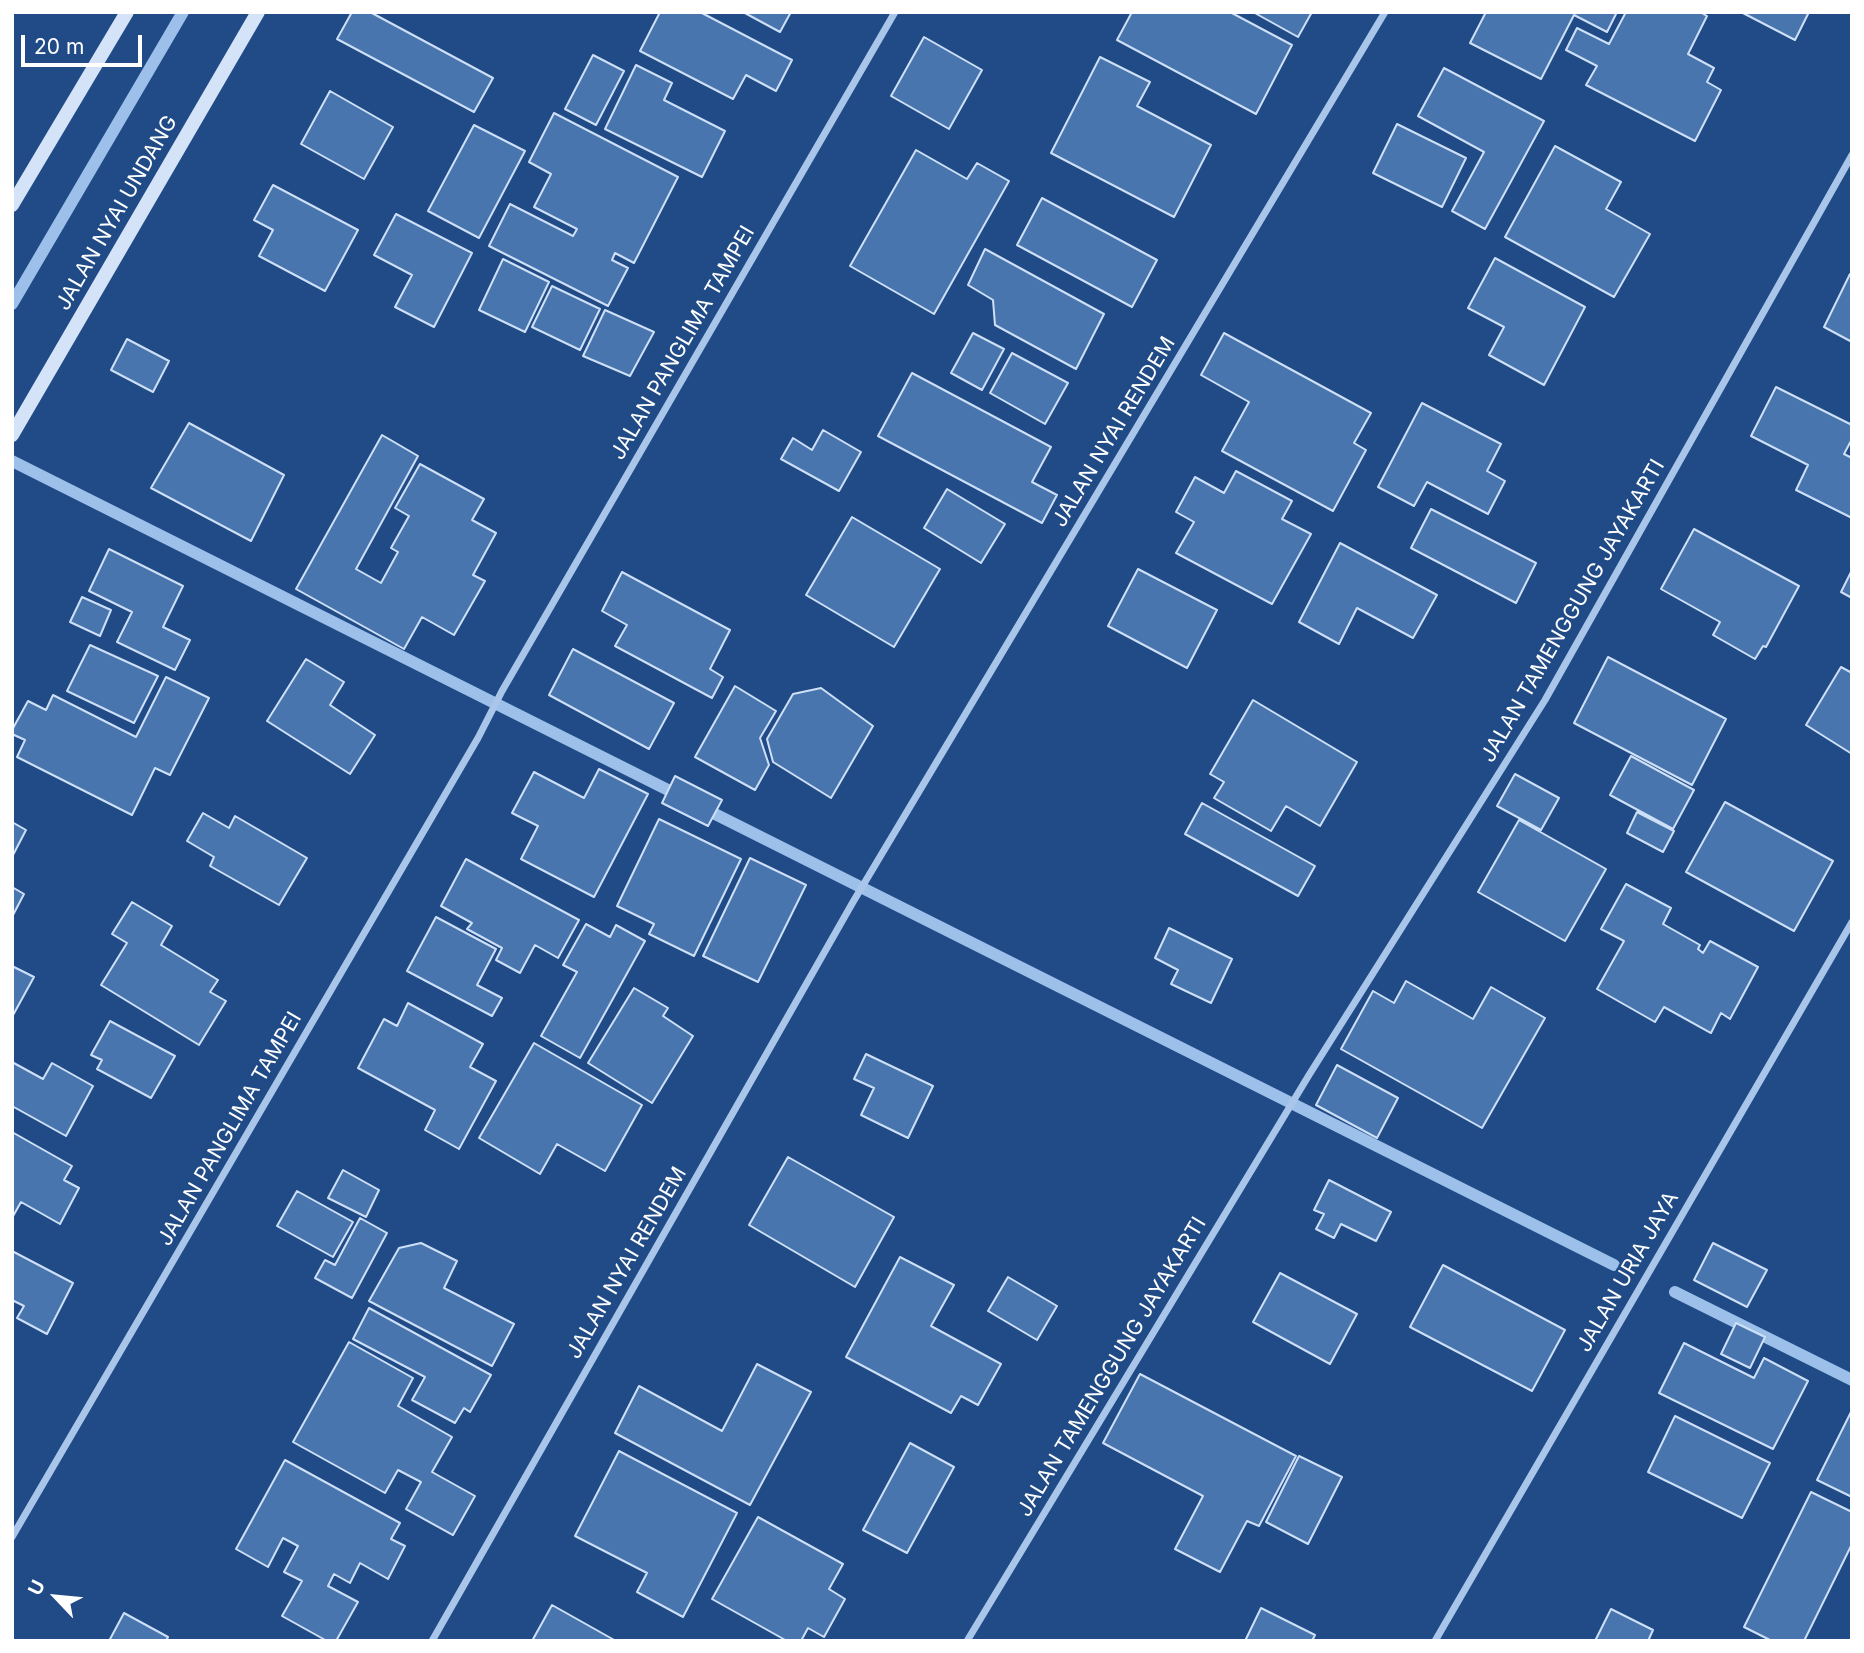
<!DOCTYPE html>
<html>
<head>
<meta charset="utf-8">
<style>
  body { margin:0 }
  #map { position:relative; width:1864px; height:1653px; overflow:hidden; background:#204b86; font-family:Inter,sans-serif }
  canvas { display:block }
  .frame { position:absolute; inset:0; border:14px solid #fff; pointer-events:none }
  .north { position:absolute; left:21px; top:1562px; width:70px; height:70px; -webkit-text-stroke:5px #204b86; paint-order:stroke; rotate:296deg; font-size:19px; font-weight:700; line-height:28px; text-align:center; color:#fff }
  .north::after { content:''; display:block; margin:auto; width:24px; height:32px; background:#fff; clip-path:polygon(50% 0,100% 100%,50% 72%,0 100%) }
  .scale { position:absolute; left:21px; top:35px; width:121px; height:32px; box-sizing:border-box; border:4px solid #fff; border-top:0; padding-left:9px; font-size:21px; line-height:24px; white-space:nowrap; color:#fff; -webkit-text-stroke:5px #204b86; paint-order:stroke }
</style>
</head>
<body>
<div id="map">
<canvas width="1864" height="1653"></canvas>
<div class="frame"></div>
<div class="north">U</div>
<div class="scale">20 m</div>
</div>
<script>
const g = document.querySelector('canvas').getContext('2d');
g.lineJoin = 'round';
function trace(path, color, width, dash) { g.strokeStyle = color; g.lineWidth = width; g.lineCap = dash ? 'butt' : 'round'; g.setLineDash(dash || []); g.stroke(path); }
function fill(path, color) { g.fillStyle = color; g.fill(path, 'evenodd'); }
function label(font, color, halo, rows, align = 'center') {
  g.font = font + ' Inter,sans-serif'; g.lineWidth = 5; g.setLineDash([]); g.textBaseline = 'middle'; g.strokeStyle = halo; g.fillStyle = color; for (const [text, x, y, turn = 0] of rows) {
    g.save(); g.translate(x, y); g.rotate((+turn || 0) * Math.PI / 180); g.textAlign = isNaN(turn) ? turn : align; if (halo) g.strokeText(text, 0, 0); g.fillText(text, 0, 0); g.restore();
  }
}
trace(new Path2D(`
  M12,304l171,-292
  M12,461l670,336
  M701,807l913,458
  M1675,1292l177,88`), '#9dc0eb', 12);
const building = new Path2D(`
  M352,12h18l123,66 -19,34 -137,-73z
  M660,12h40l92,48 -16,31 -30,-16 -13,24 -93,-48z
  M743,12h48l-11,20z
  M1132,12h98l62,33 -36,69 -139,-74z
  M1253,12h59l-14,25z
  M1486,12h131l-10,20 -33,-17 -33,64 -71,-36z
  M1626,12h74l7,4 -19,38 26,14 -7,14 14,8 -26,51 -109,-56 11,-19 -31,-16 11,-22 32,16z
  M1741,12h68l-14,28z
  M924,37l58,33 -33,59 -58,-33z
  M593,55l31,16 -28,54 -31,-16z
  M1100,57l50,25 -13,24 74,39 -37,72 -123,-64z
  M636,65l36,18 -8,17 61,31 -23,46 -97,-48z
  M1444,68l100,53 -59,108 -33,-18 32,-59 -66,-36z
  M330,91l63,36 -29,52 -63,-35z
  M554,113l124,64 -44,86 -19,-10 -3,7 16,8 -20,38 -119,-60 21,-42 63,32 4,-7 -43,-22 17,-33 -22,-12z
  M1397,124l69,34 -24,49 -69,-34z
  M474,125l51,26 -46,87 -51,-27z
  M1555,146l66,36 -15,27 44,25 -36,63 -109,-60z
  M916,150l51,29 10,-16 32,18 -75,133 -84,-48z
  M273,185l85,45 -33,61 -66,-35 14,-26 -19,-10z
  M1042,198l115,62 -25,47 -115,-62z
  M396,214l76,39 -38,74 -39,-20 17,-32 -38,-20z
  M985,249l119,65 -28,55 -81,-44 -2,-25 -25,-15z
  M1495,258l90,49 -41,78 -55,-30 15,-28 -36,-19z
  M503,259l46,23 -24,50 -46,-22z
  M1850,274l2,1v67l-28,-15z
  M552,286l48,23 -20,41 -48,-23z
  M605,310l49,22 -24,44 -47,-20z
  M973,333l31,16 -22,41 -31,-17z
  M1224,333l147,80 -17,30 12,7 -33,61 -111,-60 27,-49 -48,-27z
  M127,339l42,22 -16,31 -42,-22z
  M1012,353l56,30 -23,41 -55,-31z
  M912,373l139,74 -19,35 25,13 -15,28 -164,-87z
  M1776,387l76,38v14l-8,15 8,4v60l-56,-28 12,-25 -57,-29z
  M1422,403l79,41 -14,27 18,10 -17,33 -61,-32 -13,24 -36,-19z
  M189,423l95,52 -33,66 -100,-53z
  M823,430l38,22 -22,39 -58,-32 12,-21 19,12z
  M382,435l36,21 -62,113 25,14 17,-31 -7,-4 18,-32 -14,-8 25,-44 64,35 -12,21 24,13 -23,42 12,6 -31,54 -32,-18 -18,32 -108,-60z
  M1236,471l56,30 -10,18 29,15 -39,70 -96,-51 18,-31 -18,-10 19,-35 29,16z
  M947,489l58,35 -24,39 -57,-35z
  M1431,509l105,54 -20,40 -105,-55z
  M852,517l88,52 -46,78 -88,-52z
  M1694,529l105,57 -33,61 -3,-1 -8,13 -42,-24 7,-13 -59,-33z
  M1340,543l97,52 -24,43 -56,-30 -18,36 -40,-22z
  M109,549l74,37 -20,41 27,13 -15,30 -58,-28 15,-30 -43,-21z
  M1138,569l79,41 -30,58 -79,-42z
  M1852,570v28l-11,-6z
  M622,572l108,58 -20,39 13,8 -11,21 -97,-52 12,-21 -25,-14z
  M82,597l29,13 -11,26 -30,-14z
  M90,645l68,31 -24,47 -67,-32z
  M573,649l101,54 -25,46 -100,-54z
  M1608,657l118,62 -34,66 -118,-62z
  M306,659l38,23 -14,23 45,30 -25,39 -83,-53z
  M1841,667l11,6v81l-46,-29z
  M166,677l43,21 -39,77 -15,-7 -23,47 -115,-58 8,-17 -13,-6v-4l16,-29 18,9 7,-15 83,42z
  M735,686l41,25 -16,27 9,27 -14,25 -60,-33z
  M821,688l52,38 -42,72 -58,-36 -6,-23 26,-45z
  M1253,700l104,62 -37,64 -34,-20 -15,25 -57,-33 10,-16 -14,-8z
  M1631,756l63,34 -21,39 -63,-34z
  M599,769l49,25 -54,103 -73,-38 17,-33 -26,-13 22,-41 50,26z
  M1515,774l44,24 -18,32 -44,-24z
  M675,776l47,24 -14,26 -46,-23z
  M1725,802l108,59 -39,70 -108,-59z
  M1202,803l113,63 -17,30 -113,-62z
  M1637,812l37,19 -11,21 -36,-19z
  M203,813l26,15 6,-12 72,42 -28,47 -69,-39 4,-9 -27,-16z
  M659,819l82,40 -47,97 -45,-22 5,-10 -37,-18z
  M1519,820l87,49 -41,72 -87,-49z
  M12,822l14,8 -14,27z
  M750,858l56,27 -48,97 -55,-26z
  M466,859l113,61 -21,38 -23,-13 -15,28 -24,-13 6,-12 -35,-19 5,-6 -31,-17z
  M1626,884l45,24 -8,16 37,21 -2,4 5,4 7,-12 48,26 -28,52 -9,-6 -10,20 -47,-26 -9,15 -58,-33 27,-48 -23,-12z
  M12,887l12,7 -12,23z
  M132,902l40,24 -11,19 57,35 -8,12 16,9 -27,44 -98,-60 26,-42 -15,-9z
  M436,917l60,32 -19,36 25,13 -10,18 -85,-45z
  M586,924l24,13 6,-12 29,16 -65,117 -39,-22 36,-64 -14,-7z
  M1169,928l63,31 -21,44 -40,-19 7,-14 -23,-12z
  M12,966l22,11 -22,40z
  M1406,981l67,38 18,-32 54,31 -63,110 -141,-79 32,-58 21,12z
  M634,988l34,20 -5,8 30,20 -41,67 -64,-40z
  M408,1003l75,41 -13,23 26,14 -37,68 -34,-19 10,-20 -77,-42 26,-49 13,7z
  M110,1021l65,35 -24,42 -54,-29 5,-9 -11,-5z
  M534,1043l108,62 -37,66 -48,-27 -17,30 -61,-36z
  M866,1054l67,32 -25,52 -47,-23 13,-27 -20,-9z
  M12,1062l31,17 9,-16 41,23 -27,50 -54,-30z
  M1337,1065l61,33 -21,40 -61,-33z
  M12,1132l60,34 -8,14 15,8 -19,36 -39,-22 -9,16z
  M788,1157l106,60 -39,70 -106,-62z
  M343,1170l36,20 -13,27 -38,-19z
  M1329,1180l62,32 -15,29 -35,-17 -7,14 -18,-9 8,-15 -10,-4z
  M297,1191l56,31 -20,35 -56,-31z
  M360,1218l27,15 -35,65 -37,-20 10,-18 10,5z
  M421,1243l36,18 -13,27 70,36 -22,42 -123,-65 30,-53z
  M1713,1243l54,27 -20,37 -53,-27z
  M12,1251l61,32 -26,51 -30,-16 7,-12 -12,-6z
  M900,1257l54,28 -23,41 70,38 -23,41 -17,-9 -10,17 -105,-56z
  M1443,1265l122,65 -33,61 -122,-64z
  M1280,1273l77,41 -27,50 -77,-42z
  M1008,1277l49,29 -20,34 -49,-29z
  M369,1308l122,67 -21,37 -6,-4 -9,15 -43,-23 13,-23 -72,-38z
  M1736,1323l29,14 -15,31 -29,-14z
  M349,1342l64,36 -15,28 54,31 -20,35 43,24 -22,39 -47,-26 15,-27 -23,-12 -13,23 -92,-51z
  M1684,1343l70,35 10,-20 44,23 -35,68 -114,-56z
  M757,1364l54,28 -61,113 -135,-72 24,-47 83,45z
  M1140,1374l156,82 -37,70 -12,-5 -27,51 -45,-23 28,-53 -100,-53z
  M1852,1410v87l-35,-17z
  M1675,1416l95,47 -28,55 -94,-46z
  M910,1443l44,24 -47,86 -44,-23z
  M619,1451l118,62 -54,104 -46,-25 10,-19 -72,-37z
  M1299,1456l43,21 -34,67 -42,-22z
  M285,1460l115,63 -9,16 14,7 -17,33 -28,-16 -10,20 -16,-9 -6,12 30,16 -22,39h-9l-45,-25 20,-35 -18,-9 14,-26 -15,-8 -15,29 -32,-18z
  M1811,1492l41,20v32l-48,97h-32l-28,-14z
  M758,1517l85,47 -14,25 16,10 -21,38 -16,-9 -7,13h-14l-75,-42z
  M552,1605l64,36h-84z
  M1261,1608l54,27 -3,6h-67z
  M1611,1609l42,21 -5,11h-53z
  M124,1613l44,24 -2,4h-57z`);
fill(building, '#4975af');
trace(building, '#cee0f7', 2);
trace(new Path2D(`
  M12,1537l466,-799 24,-47 393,-679
  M432,1641l421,-739 532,-890
  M967,1641l342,-566 236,-375 307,-545
  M1435,1641l417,-719`), '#a9c6ea', 7);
trace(new Path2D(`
  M12,205l115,-193
  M12,435l246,-423`), '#d5e3f8', 14);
label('21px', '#fff', '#204b86', [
  ["JALAN NYAI UNDANG",117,213,-60],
  ["JALAN PANGLIMA TAMPEI",683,343,-60],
  ["JALAN NYAI RENDEM",1114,432,-59],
  ["JALAN TAMENGGUNG JAYAKARTI",1573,611,-60],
  ["JALAN PANGLIMA TAMPEI",230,1129,-60],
  ["JALAN NYAI RENDEM",627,1263,-60],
  ["JALAN URIA JAYA",1628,1272,-60],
  ["JALAN TAMENGGUNG JAYAKARTI",1112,1367,-59]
]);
</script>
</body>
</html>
